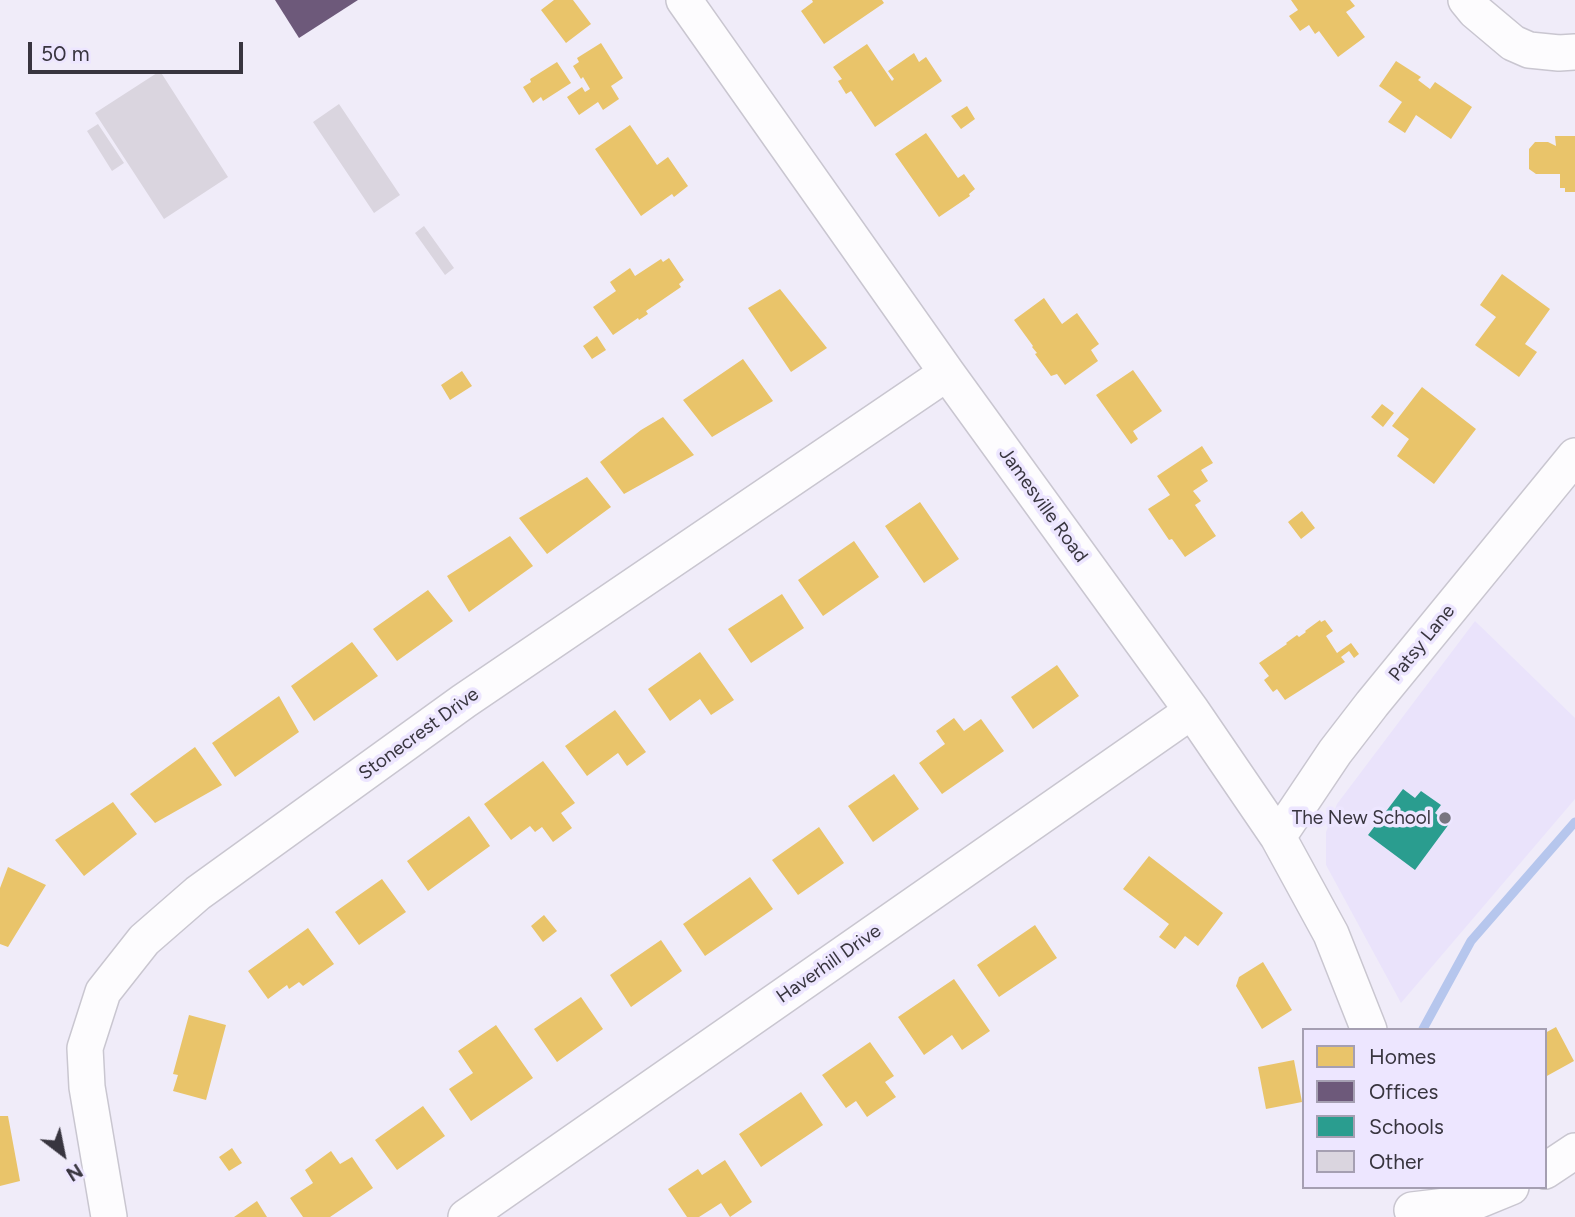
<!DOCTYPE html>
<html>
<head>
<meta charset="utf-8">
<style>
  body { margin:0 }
  #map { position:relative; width:1575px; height:1217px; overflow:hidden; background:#f0ecf9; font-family:Figtree,sans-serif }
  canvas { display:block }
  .legend { position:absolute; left:1302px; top:1028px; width:245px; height:161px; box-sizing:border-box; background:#ede6ff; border:2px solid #a59fb2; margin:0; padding:9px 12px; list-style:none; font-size:21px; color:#38353f }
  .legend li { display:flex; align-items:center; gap:14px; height:35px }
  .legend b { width:35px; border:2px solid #a59fb2 }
  .north { position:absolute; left:28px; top:1119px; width:70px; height:70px; -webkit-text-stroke:5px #ede6ff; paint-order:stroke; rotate:148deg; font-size:19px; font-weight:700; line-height:28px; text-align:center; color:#38353f }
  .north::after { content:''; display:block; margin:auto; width:24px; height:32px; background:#38353f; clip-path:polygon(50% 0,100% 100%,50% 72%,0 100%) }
  .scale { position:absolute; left:28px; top:42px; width:215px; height:32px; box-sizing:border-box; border:4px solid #38353f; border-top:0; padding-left:9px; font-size:21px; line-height:24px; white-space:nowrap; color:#38353f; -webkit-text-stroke:5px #ede6ff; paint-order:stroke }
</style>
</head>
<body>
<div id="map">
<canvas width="1575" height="1217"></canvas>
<ul class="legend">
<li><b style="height:19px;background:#e9c46a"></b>Homes</li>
<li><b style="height:19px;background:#6d597a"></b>Offices</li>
<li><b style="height:19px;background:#2a9d8f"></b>Schools</li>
<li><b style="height:19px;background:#dad5df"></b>Other</li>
</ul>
<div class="north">N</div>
<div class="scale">50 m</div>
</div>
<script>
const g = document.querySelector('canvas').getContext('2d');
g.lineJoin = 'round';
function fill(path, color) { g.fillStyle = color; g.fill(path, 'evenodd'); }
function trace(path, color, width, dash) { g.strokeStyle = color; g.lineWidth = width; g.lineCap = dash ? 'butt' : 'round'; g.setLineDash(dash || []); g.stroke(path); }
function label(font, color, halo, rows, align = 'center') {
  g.font = font + ' Figtree,sans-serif'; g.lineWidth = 7; g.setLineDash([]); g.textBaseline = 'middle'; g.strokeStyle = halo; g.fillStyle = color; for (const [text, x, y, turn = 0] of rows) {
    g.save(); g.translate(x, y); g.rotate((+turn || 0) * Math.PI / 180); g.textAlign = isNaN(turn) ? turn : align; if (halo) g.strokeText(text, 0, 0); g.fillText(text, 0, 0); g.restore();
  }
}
fill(new Path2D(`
  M1475,621l100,97v81l-174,204 -75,-138v-33l11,-28z`), '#eae3fb');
fill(new Path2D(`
  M554,0h19l18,24 -25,19 -25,-33z
  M812,0h70l2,3 -60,41 -23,-33 12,-9z
  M1291,0h59l5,6 -9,6 19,25 -27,20 -19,-26 -4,3 -6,-9 -9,6 -11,-15 9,-6z
  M601,43l22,35 -12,8 8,13 -16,11 -5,-8 -19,13 -12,-18 15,-10 3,5 5,-3 -7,-12 -2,2 -8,-13 6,-4 -2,-4z
  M867,44l25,37 2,-2 -6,-8 26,-18 5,9 7,-5 16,24 -67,46 -24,-36 -5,3 -8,-13 4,-2 -9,-12z
  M1396,61l25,16 -3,3 12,9 5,-7 37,25 -21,32 -35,-24 -11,18 -17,-11 14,-20 -23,-16z
  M557,62l14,21 -28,18 -2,-4 -8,6 -10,-16 8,-5 -1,-3z
  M967,106l8,13 -14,10 -10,-13z
  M630,125l27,40 11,-8 20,29 -14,11 -2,-3 -31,22 -46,-67z
  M926,133l32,45 6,-4 11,15 -6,5 1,2 -31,21 -44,-63z
  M1555,136h20v56h-10v-4h-5v-14h-24l-7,-5v-20l6,-7h13l8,4z
  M669,258l15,22 -5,4 2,3 -35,24 2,3 -9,6 -1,-2 -25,17 -20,-28 23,-16 -6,-9 20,-14 5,8 26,-17 2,3z
  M1502,274l48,35 -25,35 12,8 -18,25 -44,-32 21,-28 -16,-12z
  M780,289l47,59 -36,24 -43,-64z
  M1044,298l18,26 15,-11 22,31 -8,6 7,11 -33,24 -8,-11 -6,2 -16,-22 2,-1 -5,-6 1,-1 -19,-26z
  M597,336l9,14 -14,9 -9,-13z
  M743,359l30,42 -61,36 -29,-37z
  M1133,370l29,41 -29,20 5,8 -7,5 -35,-49z
  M462,371l10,15 -22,14 -9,-15z
  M1422,387l54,42 -42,55 -37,-28 12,-17 -17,-13z
  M1382,404l12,9 -11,14 -12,-10z
  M663,417l31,38 -70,39 -24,-32 41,-32z
  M1202,446l11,17 -12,7 7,11 -15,10 8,10 -6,4 21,31 -31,21 -13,-18 -3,1 -21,-31 22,-14 -13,-19z
  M587,477l24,30 -64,47 -28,-36z
  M920,502l39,57 -35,24 -39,-57z
  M1302,511l13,17 -14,11 -13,-17z
  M510,536l23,30 -64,46 -22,-36z
  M854,541l25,36 -56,39 -25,-36z
  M428,590l25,31 -56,40 -24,-32z
  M782,594l22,34 -53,35 -23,-34z
  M1320,620l1,2 4,-2 8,11 -7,5 11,17 14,-10 8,11 -5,4 -5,-7 -8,6 4,5 -60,38 -8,-11 -4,3 -9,-12 5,-4 -10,-13 28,-19 -1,-1 11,-8 2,2 7,-5 -1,-1z
  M352,642l26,34 -64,45 -23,-35z
  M700,652l34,48 -23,15 -11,-16 -30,22 -22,-32z
  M1057,665l22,31 -46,33 -22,-32z
  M279,696l20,36 -64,45 -23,-34z
  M615,710l31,42 -19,14 -9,-13 -31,23 -22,-30z
  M954,718l10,13 17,-12 23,32 -62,43 -23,-31 26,-19 -9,-13z
  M195,747l27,38 -67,38 -25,-29z
  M543,761l32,42 -14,10 11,15 -19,14 -11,-15 -7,5 -5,-6 -19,14 -27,-36z
  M894,774l25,35 -46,33 -25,-36z
  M113,802l24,32 -53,42 -29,-36z
  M469,816l21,30 -62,45 -21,-30z
  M819,827l25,36 -46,32 -26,-35z
  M1149,856l74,57 -25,33 -13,-10 -10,13 -16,-12 10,-13 -46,-35z
  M8,867l38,18 -38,62 -8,-3v-56z
  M750,877l23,32 -68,47 -22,-32z
  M382,879l24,33 -47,33 -24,-33z
  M544,915l13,16 -14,11 -12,-16z
  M1035,925l22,33 -58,39 -22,-32z
  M308,928l26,36 -31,22 -4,-4 -10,7 -2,-4 -19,14 -20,-28z
  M661,940l21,31 -51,36 -21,-32z
  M1263,962l29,48 -30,19 -26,-43 3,-9z
  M954,979l36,52 -28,19 -10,-15 -28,20 -26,-38z
  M581,997l22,32 -46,33 -23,-33z
  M189,1015l37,10 -20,75 -33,-9 5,-16 -5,-1z
  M496,1025l37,53 -62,43 -22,-32 24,-16 -15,-22z
  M1556,1027l18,34 -29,16v-44z
  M870,1042l24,34 -9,6 11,15 -29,20 -11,-16 -10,7 -24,-33z
  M1294,1060l8,42 -36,7 -8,-42z
  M801,1092l22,33 -62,42 -22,-33z
  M423,1106l22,30 -48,34 -22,-30z
  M0,1116h8l12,65 -20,5z
  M232,1148l10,15 -13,8 -10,-14z
  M331,1151l9,13 12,-7 21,31 -43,29h-27l-13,-19 23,-15 -8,-13z
  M725,1160l27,42 -22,15 -9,-14 -22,14h-12l-19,-28 30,-20 4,6z
  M257,1201l10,16h-33z`), '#e9c46a');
fill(new Path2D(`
  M275,0h83l-59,38z`), '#6d597a');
fill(new Path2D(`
  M1403,789l12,9 6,-7 20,14 -6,8 14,11 -34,46 -47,-35z`), '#2a9d8f');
trace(new Path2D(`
  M1423,1029l48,-88 104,-119`), '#b6c6ed', 9);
fill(new Path2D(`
  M160,71l68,106 -64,42 -69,-106z
  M339,104l61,91 -26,18 -61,-91z
  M98,124l26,39 -12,8 -25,-40z
  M424,226l30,42 -9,7 -30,-42z`), '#dad5df');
const minor = new Path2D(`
  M684,0l263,373 245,338 86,126 53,97 38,96
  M1466,0l9,11 38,32 16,7 30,3 16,-1
  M1278,837l57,-85 37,-48 203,-248
  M1545,1171l30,-20
  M1412,1210l60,-7 39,-16
  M109,1217l-22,-130 -2,-39 18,-56 41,-52 54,-47 266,-192 483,-328
  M466,1217l726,-506`);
trace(minor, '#c9c6d0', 38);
trace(minor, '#fdfcfe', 35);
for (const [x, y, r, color] of [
  [1445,818,7,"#787580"]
]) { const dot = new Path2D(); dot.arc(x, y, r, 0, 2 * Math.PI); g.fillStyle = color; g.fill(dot); trace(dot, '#ede6ff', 2.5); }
label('19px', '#38353f', '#ede6ff', [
  ["Jamesville Road",1043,505,54],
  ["Patsy Lane",1422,643,-51],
  ["Stonecrest Drive",419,734,-36],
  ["Haverhill Drive",829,964,-35]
]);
label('19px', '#38353f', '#ede6ff', [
  ["The New School",1431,818]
], 'right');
</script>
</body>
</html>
